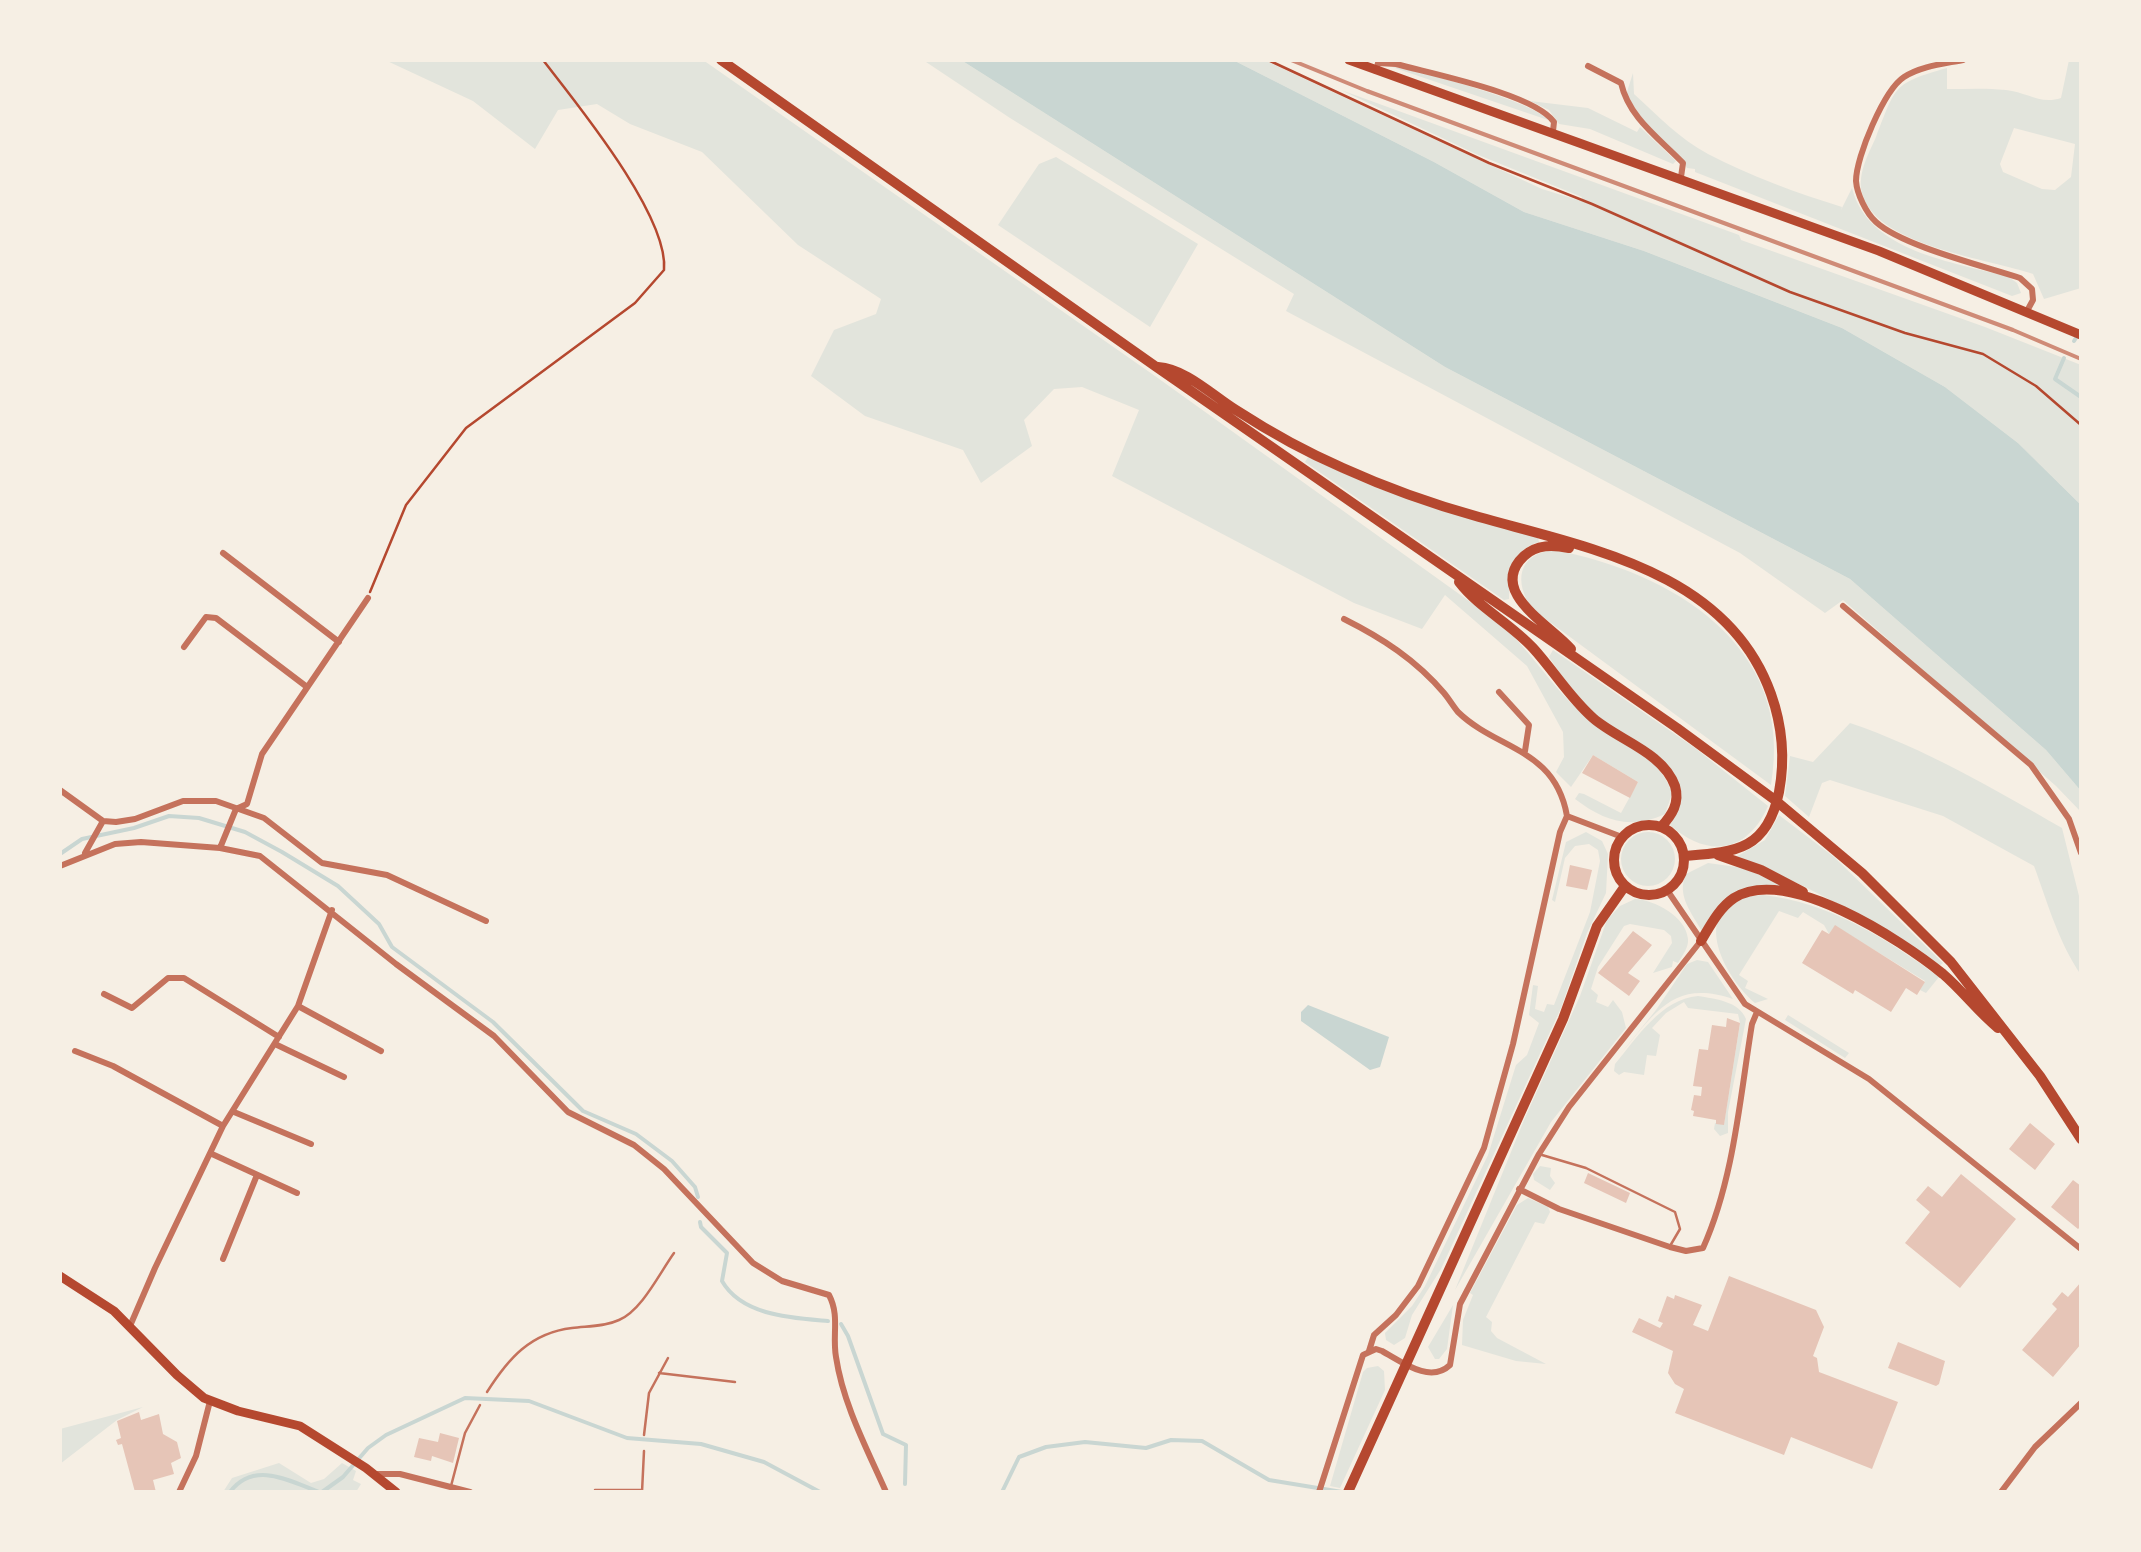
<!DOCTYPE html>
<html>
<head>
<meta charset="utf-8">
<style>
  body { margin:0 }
  #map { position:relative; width:2141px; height:1552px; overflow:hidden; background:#f6efe4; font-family:"Fira Sans",sans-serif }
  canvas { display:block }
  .frame { position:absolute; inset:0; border:62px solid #f6efe4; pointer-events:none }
</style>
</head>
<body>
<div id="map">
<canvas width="2141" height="1552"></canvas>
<div class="frame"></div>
</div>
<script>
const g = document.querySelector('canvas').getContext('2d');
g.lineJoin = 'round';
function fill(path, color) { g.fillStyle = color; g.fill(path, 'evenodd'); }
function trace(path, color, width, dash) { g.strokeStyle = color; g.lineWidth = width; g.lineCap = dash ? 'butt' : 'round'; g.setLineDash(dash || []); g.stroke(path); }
fill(new Path2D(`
  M385,60h318l452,316 346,248c29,27 50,61 79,88 30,27 81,41 92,82l-7,20c-35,16 -61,7 -90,-15l4,-6 5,1 37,19 17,-31 -45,-27 -22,32 -15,-15 8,-15 -1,-25 -36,-66 -82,-71 -23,34 -68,-26 -242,-127 27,-66 -57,-23 -28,2 -30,31 8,26 -51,37 -18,-33 -98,-34 -54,-40 23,-46 42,-16 5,-15 -83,-54 -96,-93 -72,-28 -33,-20 -39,6 -23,39 -62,-48z
  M923,60h38l484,307 405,212 196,171 35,41v21l-25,-26 -213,-186 -18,13 -85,-60 -454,-242 8,-17 -284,-176z
  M1233,60h31l278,129 39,12 1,-4 -106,-43 -135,-64 398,145 2,5 244,87 96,38v140l-63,-62 -73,-56 -103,-59 -198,-77 -120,-39 -90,-50z
  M2069,60h12v228l-37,11 -11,-25c-43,-15 -154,-28 -170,-78 -7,-20 5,-41 13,-59 20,-51 17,-54 71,-69v21c20,0 40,-1 59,1 21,2 34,15 55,8zM2014,128l61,16 -4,33 -16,13 -13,-1 -39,-17 -3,-8z
  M1392,67c24,2 145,36 156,53z
  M1633,73l1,21c24,22 46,45 74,60 42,22 89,39 134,53l-1,3 11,-22c16,64 102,74 157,89l8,6 4,10 -9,3 -317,-124v-3l-8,-1 -5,-9 -32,-29 -24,-35z
  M1530,101l58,7 49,24 3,-5 36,34 -3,3 -83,-35 -31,-5 -10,-14z
  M1056,157l142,87 -48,83 -152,-102 41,-61z
  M1308,457l69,31 161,50 1,4c-29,9 -29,33 -30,57l-5,1 -199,-138z
  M1554,550c118,22 242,96 217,235l-239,-176c-18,-27 -15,-55 22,-59z
  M1553,650l142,98 73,58c-21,48 -61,52 -98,19 38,-53 -32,-79 -65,-103 -23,-17 -40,-41 -56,-65z
  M1850,723c74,25 144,66 212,105l19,76v71c-23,-34 -33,-71 -47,-109l-91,-50 -113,-36 -8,3 -13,34 -24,-21 5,-40 23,6z
  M1779,815l55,42 109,106 -4,3c-62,-43 -132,-82 -203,-109l29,-17z
  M1621 859a27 27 0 1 1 54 0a27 27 0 1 1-54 0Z
  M1586,832l16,9 6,13 -2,39 -19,40 -26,75 -120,261 -29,46 -7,23 -11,7 -8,-5 -1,-7 27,-27 13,-20 63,-131 28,-90 11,-10 12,-32 -10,-8 4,-30 5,1 -3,23 9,3 3,-8 7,1 36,-93 10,-51 -2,-11 -9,-6 -14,2 -10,12 -10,44 -3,-2 14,-58z
  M1708,863l36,5 46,21c-55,-3 -57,-2 -87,44 -11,-20 -27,-37 -17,-59z
  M1763,895c66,7 124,44 176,82l-13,16 -6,-3 5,-9 -90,-55 -6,8 -5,-9 -21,-13 -5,6 -19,-7 -40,64 9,6 -3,7 23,11 -13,4c-37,-32 -68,-105 8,-108z
  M1635,899c19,1 51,17 53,40 1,8 -6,17 -10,24l-5,-2 -1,6 -19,6 19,-30 -1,-7 -7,-6 -34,-6 -6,2 -26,41 -7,22 7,6 -2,7 12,5 5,-7 9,12 4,16 -75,94 -96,168 69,-170 56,-124 27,-76 13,-14z
  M1697,960l11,2 25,37c-61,-21 -79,16 -115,58l38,-47 31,-46z
  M1698,996c17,3 41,5 48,23l-18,93v21l-8,3 -6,-7 1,-6 9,1 16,-101 -2,-9 -50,-6 -4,-6 -18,11 -14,15 8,7 -4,21 -9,-1 -3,20 -20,-3 -5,3 -5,-4 1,-7c22,-26 46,-65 83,-68z
  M1788,1015l61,38 -4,5 -60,-38z
  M1540,1166l11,2 -1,8 5,7 -5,7 -16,-10 -1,-6z
  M1528,1198l20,9 2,5 -6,12 -9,-2 -49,95 6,5 -1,9 6,7 49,26 -30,-3 -54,-16 1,-25 10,-25 -3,-2 47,-88z
  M1453,1305l-6,44 -8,10h-4l-7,-12z
  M1378,1366l6,5 1,19 -45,98 -10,-2 33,-114 4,-4z
  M143,1407l-26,13 -57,44v-35z
  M279,1463l32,20 13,-4 18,-16 14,8 -3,9 8,4 -5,8h-133l9,-14z`), '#e2e4dc');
fill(new Path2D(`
  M961,60h272l201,102 90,50 120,39 198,77 103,59 73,56 63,62v286l-35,-41 -196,-171 -405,-212z
  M1308,1005l81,32 -9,30 -10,3 -69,-49v-9z`), '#c9d6d2');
trace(new Path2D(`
  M2074,341l7,-11
  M2064,358l-9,21 26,18
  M60,854l22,-15 52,-11 35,-12 30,2 46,14 37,20 56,34 41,38 13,23 101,75 90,89 53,23 36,27 23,26 3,10
  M700,1222l1,5 26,26 -5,28c20,35 71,37 106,40
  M841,1324l7,12 35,98 23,11 -1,39
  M230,1492c24,-32 60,-11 89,0
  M322,1492l21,-15 25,-29 18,-13 79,-37 64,3 98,37 74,6 63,18 56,30
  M1002,1492l17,-35 27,-10 39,-5 61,6 25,-8 31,1 67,39 73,12`), '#c9d6d2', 4);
fill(new Path2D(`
  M1593,755l45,27 -8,16 -48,-25z
  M1570,865l22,5 -5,20 -21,-4z
  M1835,925l90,57 -8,13 -11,-7 -15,24 -36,-22 -2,4 -51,-31 20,-33 7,4z
  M1633,931l19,14 -24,28 12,8 -11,15 -31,-23z
  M1727,1018l13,5 -16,102 -8,-1v-4l-23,-4 1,-5 -3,-1 3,-15 7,1 1,-9 -9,-1 6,-37 9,1 4,-25 14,2z
  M2030,1123l25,21 -20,26 -26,-21z
  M1588,1173l42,20 -4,10 -42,-20z
  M1961,1174l55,45 -56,69 -55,-45 25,-31 -14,-12 12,-14 14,11z
  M2073,1180l8,6v40l-3,3 -27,-22z
  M1729,1276l87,34 8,17 -11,29 4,2 2,14 79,30 -26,67 -81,-32 -7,18 -109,-42 9,-24 -9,-5 -7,-11 5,-22 -41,-19 7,-14 21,10 3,-5 -5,-2 9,-25 7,3 1,-4 27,10 -9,20 15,6z
  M2081,1282v62l-28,33 -31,-27 35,-41 -5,-5 10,-12 6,5z
  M1898,1342l47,19 -6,23 -3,2 -48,-18z
  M139,1412l2,8 18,-6 4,20 14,8 4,16 -10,5 3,11 -21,6 3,12h-21l-13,-48 -4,1 -2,-5 5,-2 -4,-17z
  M440,1433l19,5 -6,25 -21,-7 -1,5 -17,-4 5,-19 19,4z`), '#e6c5b7');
trace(new Path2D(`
  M1268,60l221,103 103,41 198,88 115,41 78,21 53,32 45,39
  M370,592l36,-87 60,-77 169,-125 29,-33c5,-54 -87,-166 -121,-210`), '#b5482f', 2.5);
trace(new Path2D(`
  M1542,1155l44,13 89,44 5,17 -10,17
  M659,1373l76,9
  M487,1392c21,-33 43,-59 85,-64 15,-2 32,-1 47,-8 23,-10 40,-46 55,-67
  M644,1435l5,-42 19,-35
  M451,1486l14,-53 15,-28
  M595,1490h47
  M642,1492l2,-41`), '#c5725c', 2.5);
trace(new Path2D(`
  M1963,60c-20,4 -42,6 -59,17 -20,13 -48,80 -48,104 1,13 10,32 20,41 26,24 108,44 144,56l12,11 1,11 -6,11
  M1588,66l33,17c8,35 38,55 62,80l-2,14
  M1376,71l2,-8 18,1c36,10 138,30 158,58l-1,9
  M223,553l116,89
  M1843,606l188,159 38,54 12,34
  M1344,619c38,19 72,41 100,74 5,6 9,13 14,19 39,38 97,36 109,104
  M184,647l22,-30 10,1 91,69
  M1499,692l30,33 -4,26
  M60,790l43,31 13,1 19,-3 48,-18h33l48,17 58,45 65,12 99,46
  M220,848l16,-39 11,-5 15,-50 106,-156
  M85,853l18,-32
  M60,866l55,-22 26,-2 79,6 40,8 136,108 98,72 74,76 66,33 30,24 89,94 29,18 47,14c11,21 3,40 7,62 7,47 31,92 50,135
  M1667,890l78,114 124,75 212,170
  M104,994l28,14 36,-30h16l95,59
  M298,1006l83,45
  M275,1044l69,33
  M75,1051l38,15 110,60
  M234,1112l77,32
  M212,1154l85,39
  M1519,1189l40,20 111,38 16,4 17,-3c31,-69 37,-151 49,-224l5,-12
  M223,1259l34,-84
  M130,1326l25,-58 68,-142 75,-120 34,-96
  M1369,1351l5,-16 22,-20 22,-29 66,-138 29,-104 47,-212 7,-16 55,21
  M374,1474h26l70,18
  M179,1492l17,-36 14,-55
  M1319,1492l44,-137 13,-6 6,2c20,11 48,33 68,14l10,-61 79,-150 30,-47 131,-165
  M2001,1492l34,-45 46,-44`), '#c5725c', 6);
trace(new Path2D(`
  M1349,60l530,191 202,84
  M60,1276l54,35 63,64 27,23 34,13 62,15 66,42 30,24`), '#b5482f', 9);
trace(new Path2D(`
  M721,60l434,306 522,362 98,72 87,73 89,89 89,114 41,63
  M1158,367c28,2 54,28 78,43 34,22 70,42 107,58 44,20 89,36 136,49 110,31 249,55 292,177 11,31 14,66 8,98 -12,59 -44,60 -95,64
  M1569,548c-16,-3 -32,-4 -45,8 -38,36 28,70 47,93
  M1459,582c20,26 51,41 74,66 21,23 37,50 60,70 25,22 70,34 82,68 5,17 -3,29 -14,41
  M1614 860a35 35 0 1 1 70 0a35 35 0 1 1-70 0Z
  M1718,855l43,15 42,22
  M1701,941c9,-15 18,-33 33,-43 53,-33 167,42 209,76 20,17 35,38 55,54
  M1348,1492l215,-473 34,-93 28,-40`), '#b5482f', 10);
trace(new Path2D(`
  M1291,60l76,31 646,239 68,29`), '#cf8b77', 4);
</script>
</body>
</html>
